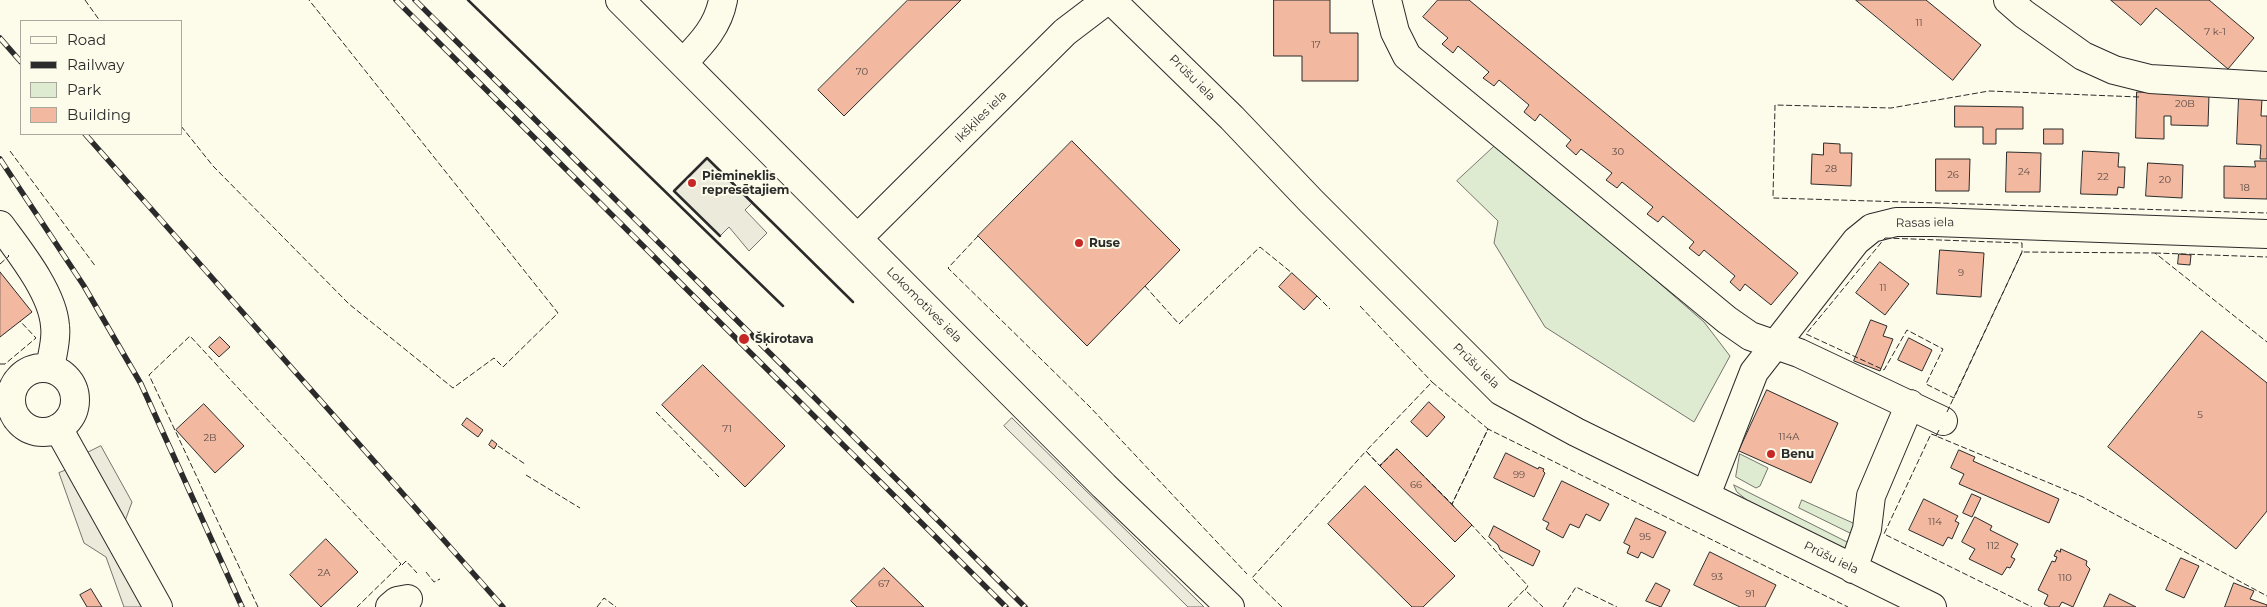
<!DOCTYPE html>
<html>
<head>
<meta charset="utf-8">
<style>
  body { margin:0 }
  #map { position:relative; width:2267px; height:607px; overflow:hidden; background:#fdfbea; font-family:Montserrat,sans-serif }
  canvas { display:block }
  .legend { position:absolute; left:20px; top:20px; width:162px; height:115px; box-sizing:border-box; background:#fdfbea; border:1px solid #a9a89e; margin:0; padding:6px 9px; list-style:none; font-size:15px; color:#2b2b2b }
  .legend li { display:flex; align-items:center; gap:10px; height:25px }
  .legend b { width:25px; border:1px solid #a9a89e }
</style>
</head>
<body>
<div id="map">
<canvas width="2267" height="607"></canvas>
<ul class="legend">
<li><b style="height:6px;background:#fdfbea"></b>Road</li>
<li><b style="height:6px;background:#2b2b2b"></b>Railway</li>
<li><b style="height:14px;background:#deebd1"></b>Park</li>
<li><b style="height:14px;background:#f2b8a0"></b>Building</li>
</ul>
</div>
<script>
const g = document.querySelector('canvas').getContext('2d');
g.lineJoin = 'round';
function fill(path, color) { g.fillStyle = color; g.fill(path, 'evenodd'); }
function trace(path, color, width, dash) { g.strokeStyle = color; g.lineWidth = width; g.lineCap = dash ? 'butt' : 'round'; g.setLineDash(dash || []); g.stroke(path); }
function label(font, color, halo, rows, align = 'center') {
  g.font = font + ' Montserrat,sans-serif'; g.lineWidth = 4; g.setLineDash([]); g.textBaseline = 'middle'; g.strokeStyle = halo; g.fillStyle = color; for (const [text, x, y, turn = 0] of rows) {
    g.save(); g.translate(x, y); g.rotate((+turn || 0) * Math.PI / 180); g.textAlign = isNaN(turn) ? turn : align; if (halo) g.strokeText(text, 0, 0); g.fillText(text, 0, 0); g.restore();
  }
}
const green = new Path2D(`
  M1498,143l206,179 26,34 -36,66 -149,-95 -51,-84 4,-22 -41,-40z
  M1740,454l28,14 -8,18 -4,2 -20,-11z
  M1734,485l115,58 -1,7 -100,-49 -11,-9z
  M1802,500l51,23 3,6v7l-57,-28z`);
fill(green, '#deebd1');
trace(green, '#74746e', 1);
const parking = new Path2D(`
  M707,158l46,44 -8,8 22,23 -18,18 -20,-24 -9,9 -46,-45z
  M1012,418l192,189h-16l-184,-181z
  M101,446l31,56 -7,19 -38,-68z
  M69,469l77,138h-22l-18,-50 -22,-14 -25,-70z`);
fill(parking, '#eceadb');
trace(parking, '#74746e', 1);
const building = new Path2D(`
  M908,0h53l-117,116 -26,-26z
  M1274,0h56v33h28v48h-56v-25h-28z
  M1438,0h31l329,273 -27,32 -26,-21 -5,7 -10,-9 5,-6 -31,-26 -5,6 -10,-8 5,-6 -31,-26 -5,6 -11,-8 6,-7 -31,-25 -5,6 -11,-8 6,-7 -31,-24 -5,6 -10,-9 5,-6 -31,-26 -5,7 -11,-9 5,-7 -30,-25 -5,6 -11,-8 6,-6 -31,-26 -5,7 -11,-9 6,-6 -25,-21z
  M1856,0h70l55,45 -28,35z
  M2111,0h98l45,38 -26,31 -72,-61 -15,17z
  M2137,92l72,3 -1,31 -37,-1v-9h-7v23l-28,-1z
  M2239,97l23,2 -1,17h6v43h-7l1,-14 -24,-1z
  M1955,106l68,1v22h-27v15h-13v-17h-28z
  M2044,129h19v15h-19z
  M1072,141l108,109 -93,96 -109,-110z
  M1824,143l16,1v9h12l-1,33 -40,-2 1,-30 11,1z
  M2083,151l36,2 -1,14h7l-1,21 -6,-1 -1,8 -36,-1z
  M2007,152l34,1 -1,39h-34z
  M1936,159h34l-1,32h-33z
  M2255,161h12v38l-43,-1v-32l31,1z
  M2148,163l35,2 -1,33 -36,-2z
  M1940,250l44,3 -3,44 -44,-3z
  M2179,254l12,1 -1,10 -12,-1z
  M1880,262l29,22 -24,31 -29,-22z
  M0,272l32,40 -32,25z
  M1292,273l25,23 -13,14 -25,-23z
  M1871,320l16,6 -4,10 10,3 -13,32 -26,-10z
  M2202,331l65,52v128l-31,38 -128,-102z
  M220,337l10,10 -11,10 -10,-10z
  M1909,338l23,12 -10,21 -24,-11z
  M703,365l82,81 -40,41 -83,-82z
  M1767,390l71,33 -27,60 -72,-32z
  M1429,402l16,15 -18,20 -16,-15z
  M204,404l40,42 -29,27 -39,-43z
  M467,418l16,12 -5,7 -16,-12z
  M492,440l5,4 -3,5 -5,-4z
  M1397,449l75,76 -17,17 -75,-76z
  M1959,450l16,7 -2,4 86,38 -10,24 -90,-39 5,-10 -13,-6z
  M1506,453l32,16 1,-2 5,2 -1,2 2,2 -11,24 -40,-19z
  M1562,481l47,23 -9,17 -14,-7 -7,14 -9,-4 -7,14 -17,-9 3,-6 -6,-3z
  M1365,486l90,90 -32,31h-11l-84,-83z
  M1972,494l9,4 -9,19 -9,-4z
  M1924,499l34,17 -3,5 4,2 -7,16 -4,-2 -5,9 -34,-16z
  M1975,517l17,9 -2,4 28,14 -7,13 4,2 -5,9 -3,-1 -5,8 -33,-16 6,-10 -13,-7z
  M1636,518l30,14 -13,26 -12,-6 -3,6 -11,-5 3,-7 -6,-3z
  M1494,526l46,25 -7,15 -33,-16 -2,-5 -9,-8z
  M326,539l32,33 -37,35 -31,-32z
  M2061,549l26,12 -1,4 4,4 -17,38 -11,-5 -3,5h-9l-6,-3 4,-9 -10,-5 14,-29 3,1 2,-5 -3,-1 3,-6 3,2z
  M1710,552l66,33 -11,22h-25l-46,-22z
  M2181,558l18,8 -15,32 -18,-8z
  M884,568l40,39h-67l-6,-6z
  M1656,583l14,7 -9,17 -15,-6z
  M2234,583l20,8 -4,8 17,6v2h-42z
  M91,589l11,18h-15l-7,-12z
  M2110,594l26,13h-32z`);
fill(building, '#f2b8a0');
trace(building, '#2b2b2b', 1);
const minor = new Path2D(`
  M620,0l484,486 126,121
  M1111,0l121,118 79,83 190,190 75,41 356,175
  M1387,0l8,32 12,24 320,264 23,16 49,17 144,68
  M2008,0l16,14 59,42 31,14 36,9 117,7
  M683,63c18,-19 35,-36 40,-63
  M0,225c19,26 53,68 55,101 2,14 -3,29 -5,42
  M858,238l207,-206 42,-32
  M11 400a32 32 0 1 1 64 0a32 32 0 1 1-64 0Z
  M58,428l100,179
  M1706,495l48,-123 102,-131 16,-13 24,-6h38l333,12
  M1853,569l14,-40 4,-33 39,-92
  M390,607l7,-6 11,-2`);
trace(minor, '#2b2b2b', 30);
trace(minor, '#fdfbea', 28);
const rail = new Path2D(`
  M396,0l610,607
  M415,0l610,607
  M0,38l21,24
  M85,134l418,473
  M0,159l84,127 57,98 101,223`);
trace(rail, '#2b2b2b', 5.5);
trace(rail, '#fdfbea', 4, [11]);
trace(new Path2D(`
  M85,0l15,21
  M2139,97l-150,-6 -98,17 -116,-3 -2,93 494,15
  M181,126l32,40 136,138 104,84 41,-30 9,9 55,-54 -249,-313
  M10,151l86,116
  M978,236l-30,32 142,139 157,167
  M1885,238l137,5v9l-68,146 -28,-14 17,-35 -36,-19 -23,40 -78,-36z
  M2155,253l112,4
  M0,264l9,-8 -1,-1
  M1145,286l34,38 81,-77 32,26
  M1317,296l13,13
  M1360,306l72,76
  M0,364h5l31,-26 -16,-17
  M1432,382l56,47 -36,75 -55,-55 -17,17 -14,-15z
  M656,412l63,65
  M1947,412l75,-160 133,1 112,89
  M1939,430l-3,6 147,61 184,99
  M1937,436l-6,-2 -47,100 148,73
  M498,446l27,18
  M526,475l54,33
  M1454,507l-2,-3 36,-75 360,178
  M1470,523l58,63 -3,4 18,17
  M402,565l4,-4 11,12
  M426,572l8,10 6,-3
  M258,607l-109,-232 41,-39 211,228 -44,43
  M597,607l7,-9 12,9
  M1282,607l-30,-29 114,-127 14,15 1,-2
  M1508,607l17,-18
  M1563,607l13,-20 41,20`), '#2b2b2b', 1, [6, 2.5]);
trace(new Path2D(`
  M468,0l315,306
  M720,236l-46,-45 33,-33 146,144`), '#2b2b2b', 2.5);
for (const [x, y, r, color] of [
  [692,183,5,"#c62828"],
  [1079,243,5,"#c62828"],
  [744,339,6,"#c62828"],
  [1771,454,5,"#c62828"]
]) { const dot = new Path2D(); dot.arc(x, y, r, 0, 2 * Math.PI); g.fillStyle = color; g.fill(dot); trace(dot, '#fdfbea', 2); }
label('10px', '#5d4e48', null, [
  ["11",1919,23],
  ["7 k-1",2215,32],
  ["17",1316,45],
  ["70",862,72],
  ["20B",2185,104],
  ["30",1618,152],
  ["28",1831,169],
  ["24",2024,172],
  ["26",1953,175],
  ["22",2103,177],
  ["20",2165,180],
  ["18",2245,188],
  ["9",1961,273],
  ["11",1883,288],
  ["5",2200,415],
  ["71",727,429],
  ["114A",1789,437],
  ["2B",210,438],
  ["99",1519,475],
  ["66",1416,485],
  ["114",1935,522],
  ["95",1645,537],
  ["112",1993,546],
  ["2A",324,573],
  ["93",1717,577],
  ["110",2065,578],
  ["67",884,584],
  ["91",1750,594]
]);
label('12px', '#2b2b2b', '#fdfbea', [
  ["Prūšu iela",1192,78,45],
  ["Ikšķiles iela",981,117,-45],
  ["Rasas iela",1925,223,-1],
  ["Lokomotīves iela",924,305,45],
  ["Prūšu iela",1476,366,44],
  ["Prūšu iela",1831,558,26]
]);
label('bold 12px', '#2b2b2b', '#fdfbea', [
  ["Piemineklis",702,176],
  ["represētajiem",702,190],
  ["Ruse",1089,243],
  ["Šķirotava",755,339],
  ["Benu",1781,454]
], 'left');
</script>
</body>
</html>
